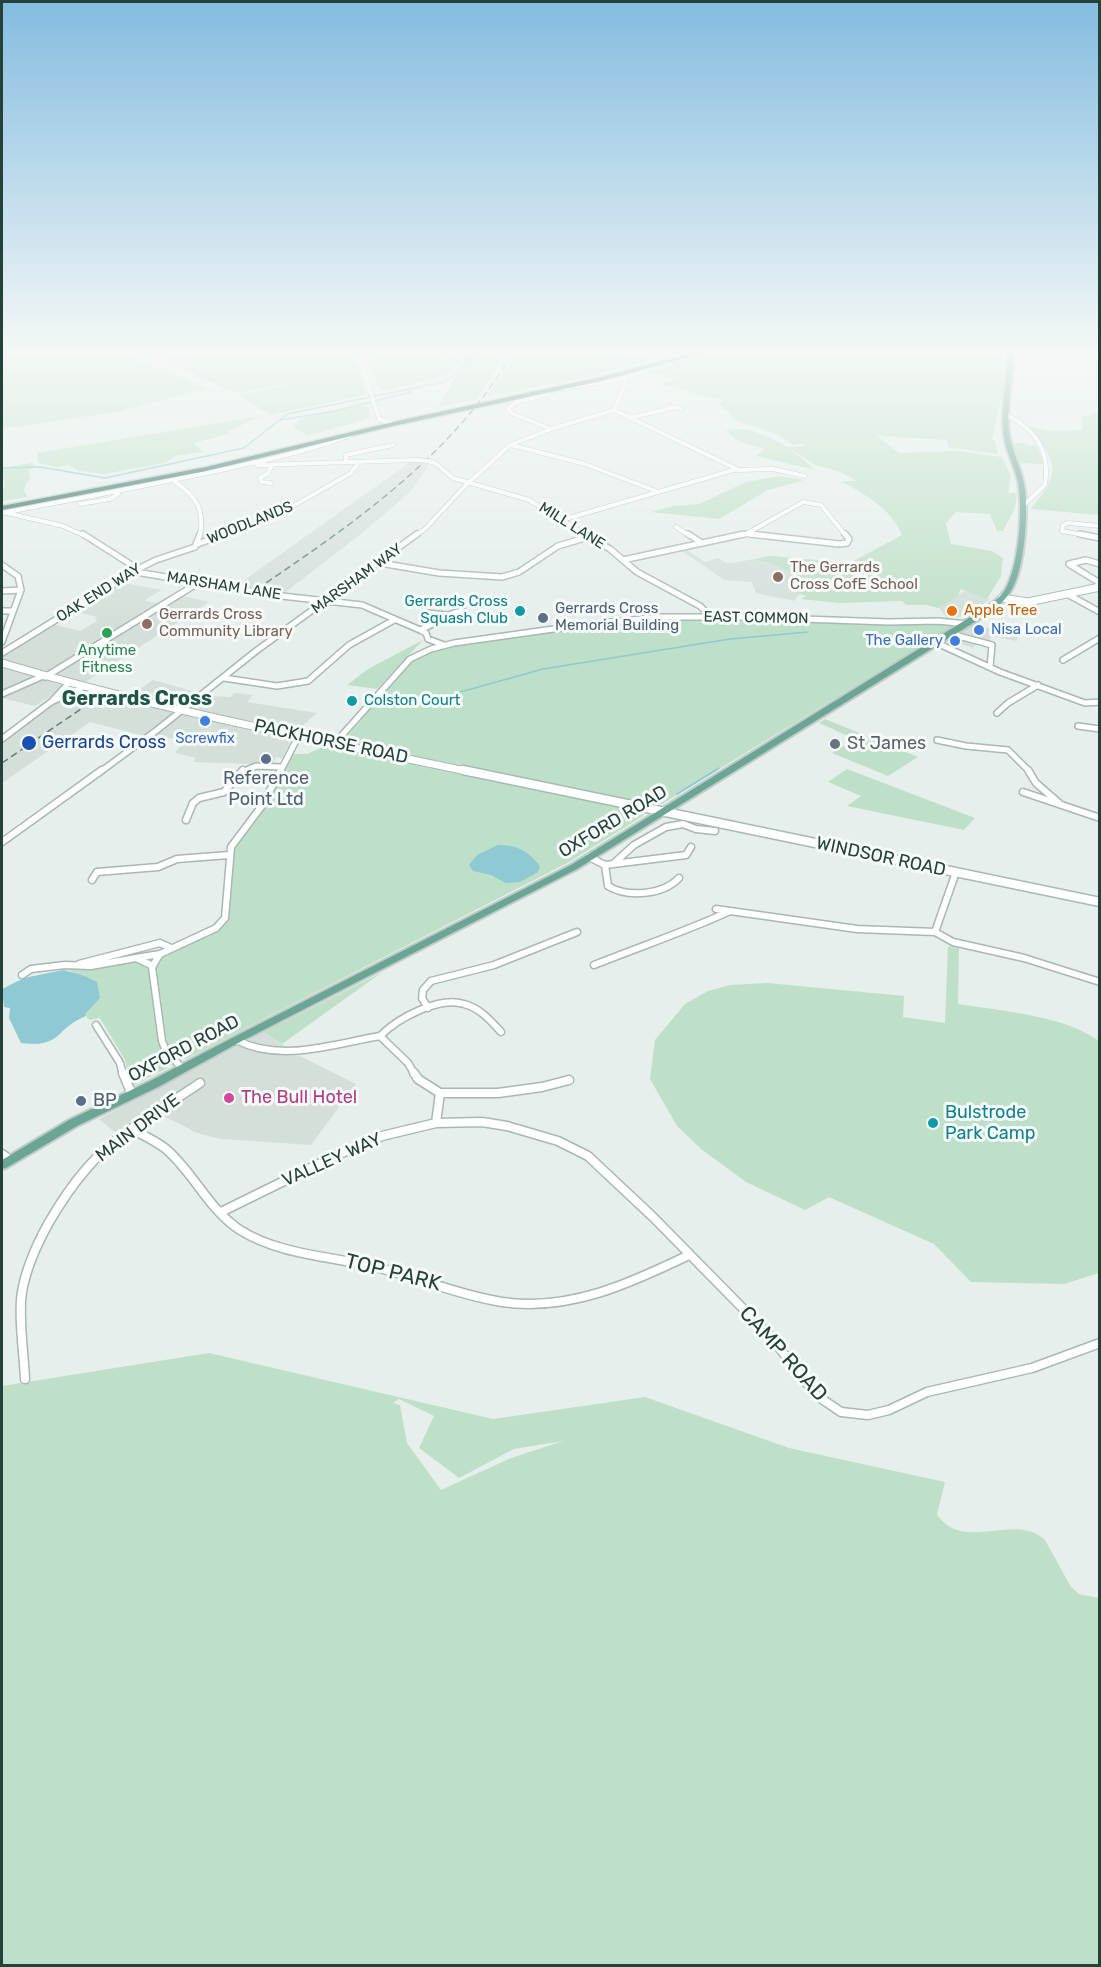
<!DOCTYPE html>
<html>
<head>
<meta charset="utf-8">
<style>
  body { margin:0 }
  #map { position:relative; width:1101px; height:1967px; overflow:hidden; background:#e6efeb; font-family:Rubik,sans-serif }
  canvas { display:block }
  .frame { position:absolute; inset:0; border:3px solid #24423a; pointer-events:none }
</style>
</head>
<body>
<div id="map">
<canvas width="1101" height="1967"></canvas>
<div class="frame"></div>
</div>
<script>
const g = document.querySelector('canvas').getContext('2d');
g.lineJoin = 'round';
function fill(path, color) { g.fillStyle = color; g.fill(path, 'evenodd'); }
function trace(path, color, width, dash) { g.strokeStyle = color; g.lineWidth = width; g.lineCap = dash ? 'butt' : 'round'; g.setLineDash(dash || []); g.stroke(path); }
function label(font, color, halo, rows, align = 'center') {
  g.font = font + ' Rubik,sans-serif'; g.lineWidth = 6; g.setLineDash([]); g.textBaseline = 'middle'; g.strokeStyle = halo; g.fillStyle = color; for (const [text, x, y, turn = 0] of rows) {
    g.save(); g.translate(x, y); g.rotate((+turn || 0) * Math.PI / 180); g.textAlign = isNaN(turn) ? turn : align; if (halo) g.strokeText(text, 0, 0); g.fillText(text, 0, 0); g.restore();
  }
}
fill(new Path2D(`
  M413,460l15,2v5l-19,26 -48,41 -78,60 -9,-1 -9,6 -36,-8z
  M687,550l18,12 13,-4 8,5 12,-1 31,-6 88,8 -58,30 -5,7 -38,-8 -4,-11 -28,-2 -42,-29z
  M123,583l39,7 -16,9v2l15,3 21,-8 27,6 -125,81 -82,-23v-4l53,-31 25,6 17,-10 -2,-2 2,-2 -20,-5z
  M967,590l23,9 -20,16 -23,4 -9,-13 1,-2z
  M972,625l46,9 -1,7 -26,-5 -2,9 -12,-3 -4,6 -24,-8z
  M2,666l60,19 -1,5 -26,16 -33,-8z
  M153,680l56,16 21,1 5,-4 18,2 -6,7 70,11 -22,19 -13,26 -6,-1 -4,8 -79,-3 3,-4 -21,-5 7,-9 -1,-3 -23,-6 -5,3 -63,-16 -88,61v-39l45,-36 31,-14 44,8 8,-2v-4z
  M264,1032l32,22 60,30 -45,61 -90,-6 -24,-6 -45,-23 -34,25 -19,-16z`), '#d4dfda');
fill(new Path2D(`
  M2,352h115l96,38 -19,1 -72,20 -120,18z
  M136,352h209c16,11 18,25 21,43l-95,20 -32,-20 79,-16 -83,14 -72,-33 -29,-6z
  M370,352h80l-4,3 17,5 -15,15 -67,16 -14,-26 -1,-10z
  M455,352h51l-29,47 -39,8 27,-47 -13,-6z
  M515,352h169l-107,27 -91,18 21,-29z
  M710,352h293v39l-11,48 3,2 3,13 -50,-7 -1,-7 -70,-4 22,17 59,-2 44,6 9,19 -3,17h9l-2,15 -12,23h-6l-7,-17 -34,-2 -10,11 5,21 41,7 11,7 -2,18 -14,23 -26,-10 -4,8 -19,11 -11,-3h-21l-4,-4 -63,2 -38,-4 5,-3 -10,-3 21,-9 -49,-22 -12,-3 13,-3 81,7 52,-28c-10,-26 -38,-41 -61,-54h16l-17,-9 -25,-7 -28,-18 18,-1 -3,-3 -9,2 -16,-11 -40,-13 -19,-18 6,-3c-22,-2 -41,-12 -64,-16l16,-6 -27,-6z
  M358,406l11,1 1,11 -62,18 -15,-9 9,-9z
  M1099,409v106l-68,-6c32,-40 26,-45 -3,-83l24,5 30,-1v-13l17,-5z
  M260,416l-33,16 4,1 -37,10 9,9 -27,4 -11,7 -61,11 -25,-3 -10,-6 -12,2 -19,-4 -1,-10z
  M742,429c28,4 53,22 73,41l-59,-14 9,-7c-14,-4 -31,-6 -39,-19z
  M1020,443l11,3 4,-2 9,17 -1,3 -26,-1 -7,-19z
  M32,463l4,3 -8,5 3,7 -5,5 -2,8 4,6 -26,4v-10l3,-5 -3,-18z
  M778,476l27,4 -37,10 -49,29 -68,-7 23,-6 25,-2 47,-22z
  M689,617l258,5 8,3 -293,179 -34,-3 -286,-59 71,-83 30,-12 154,-23z
  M423,640l-46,49 -30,-4 21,-16z
  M825,719l93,38 -30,19 -56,-23 23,-14 -36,-16z
  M329,744l309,65 4,3 1,4 -74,46 -383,197 -6,-1 -15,-17 -6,-32c4,-7 3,-12 -2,-18l-1,-23 7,-13 64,-37 7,-70 41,-59 16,-35h16z
  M847,769l128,49 -11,12 -117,-24 14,-10 -33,-14z
  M948,946l11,2 -1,56c42,7 106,11 141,37v232l-35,11 -93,-2 -37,-38 -105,-47 -24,13 -59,-28 -45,-33 -24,-23 -27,-47 5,-39 30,-36 23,-13 22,-6 38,-2 136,13 -1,21 42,6z
  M134,961l15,7 9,72 15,25 -42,22 -6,-27 -25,-42 -11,2 -4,-6 -14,-43 -8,-1 1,-3z
  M381,973l-99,71 -18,-12z
  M209,1353l284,66 152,-22 144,51 156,34 -8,32c25,40 79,-3 108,26l26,47 8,7 20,4v367h-1097v-579zM399,1399l35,17 -15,32 40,30 55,-29 49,-8 -52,17 -70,32 -34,-47 -7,-38 -7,-2z`), '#bfe0c8');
fill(new Path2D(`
  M498,845c20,0 30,6 42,21l-2,6 -18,10 -14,1 -15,-8 -18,-4 -4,-6 8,-10z
  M63,970l22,6 12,6 3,16 -15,16 1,2c-32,13 -23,32 -65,27l-12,-25 1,-10 -6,-1 -2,-18 22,-11z`), '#8ec9d4');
trace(new Path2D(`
  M280,420l55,-9 76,-19 -2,-3
  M2,468l38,-1 65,11 139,-30 43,-34 157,-32 27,-20 1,-10
  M730,639l78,-7
  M446,696l97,-27 187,-30
  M713,772l6,-4`), '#8ec9d4', 1.5);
trace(new Path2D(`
  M677,794l39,-24`), '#8ec9d4', 2);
const streetFar3 = new Path2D(`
  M359,356l20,63 14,5
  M564,388l58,-9 30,-11
  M548,394l-33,9 -7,6 3,4 40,16
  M614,410l123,59
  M1007,415c30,16 43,36 38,70l-20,19
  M629,418l47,-11 5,2
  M511,445l74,19 71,27
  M428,461l7,2 18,15 76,22 59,36
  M346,462v-7l47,-10
  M257,465l159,-5
  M737,470l36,-1 32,7
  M174,481c22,15 31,28 26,55
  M271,483l-9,-1 -2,-4 8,-5 4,-8
  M80,504l30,-5 8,-5
  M2,513c75,-14 149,-28 224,-44 43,-10 86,-18 127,-35
  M7,513l56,13 22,10
  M562,520l175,-51
  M676,527l14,9
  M746,534l18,2
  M746,534l57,-32 18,3 25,31
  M220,536l61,-23 70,-40 8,-11
  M415,536l11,-8 38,-41 46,-42 41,-16 63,-19 12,-29 -3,-3
  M737,536l9,-2
  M1089,536l-27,-5 1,-6 5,-2 32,3`);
const streetFar2 = new Path2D(`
  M83,534l55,35
  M586,534l24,15 27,23 63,34 10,10
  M688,534l14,9
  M750,534l89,10 8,-1 2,-4 -4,-5
  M1080,534l20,4
  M198,544l26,-10
  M623,560l121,-26
  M380,563l59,10 63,4 17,-5 39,-26 30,-9
  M1100,564l-14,-4 -17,4 31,19
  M2,565l16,11 3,14 -19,52
  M136,572l95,16
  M2,591l19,-1
  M273,595l89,10 58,25 6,3 2,6 16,6
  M1069,595l31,17
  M2,611h11
  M428,613l18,2
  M420,630c16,-6 26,-17 43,-19
  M951,634l41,11 -2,22
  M937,643l63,29 85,31 15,-1
  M2,653l136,-84 18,-9 39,-13 5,-13
  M1063,660l37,-22
  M45,677l153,-94
  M224,678l53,8 31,-5 41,-36 45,-25
  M2,694l41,-18
  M53,700l16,-17
  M997,713l11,-10 30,-18
  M1078,726l22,3
  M2,739l49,-37 33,-15
  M937,740l29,6 42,4 22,22
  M335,743l75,-84 21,-10 23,-6 128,-18 79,-8h85l143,5 49,-1 29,3
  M100,772l57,-42 99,-79 161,-117
  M242,772l14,-6 25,1
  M280,772l19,-37`);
const streetFar1 = new Path2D(`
  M1028,770l8,13 24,21
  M1023,792l77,26
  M186,820l7,-17 6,-5 25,-6 19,-22
  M2,842l100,-72
  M589,857l16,8 81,-10 5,-8
  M613,864l21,-19 32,-18 17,-3 13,5 19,2
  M605,865l3,21c20,12 55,9 71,-8
  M956,872l-21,60 18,10 71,16 76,24
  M92,880l5,-8 61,-5 19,-8 52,-4
  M716,909l141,20 78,3
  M136,958l24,-4
  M79,964l81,-21 11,5
  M594,965c45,-18 90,-33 134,-53
  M22,975l9,-6 34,-4 26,1 45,-8 17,8
  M428,1008l-6,-10 1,-8 8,-9 63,-16 83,-33
  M96,1025l24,38 3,12
  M380,1036c18,-18 59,-40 84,-32 16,4 27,17 37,28
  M236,1040c46,23 96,4 144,-4l28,27 7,12
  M183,1069l-17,-18 -4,-10 -10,-74 8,-13 56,-26 9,-10 6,-71 30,-40 20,-37`);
const street = new Path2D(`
  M123,1073l9,22
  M414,1073l4,6 22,14h58l44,-6 27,-7
  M436,1123l4,-30
  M131,1129c12,6 25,12 35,20 28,24 43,61 74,81 38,24 87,26 131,36 44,10 86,29 131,36 67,10 129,-19 187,-47
  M2,1154l8,6
  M221,1212l116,-57 45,-19 54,-13 46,-1 25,4 51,15 30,15 65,61 118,120 45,58 25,17 27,3 21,-5 38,-18 105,-24 68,-25
  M25,1379c-1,-25 -7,-63 -3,-87 4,-24 14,-46 26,-68 11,-19 24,-39 39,-56 30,-35 75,-59 113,-85`);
const secondaryFar1 = new Path2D(`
  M1002,598l26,4 72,-15
  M2,663c154,46 312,76 469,109`);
const secondary = new Path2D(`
  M463,770l637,132`);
const primary = new Path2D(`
  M1007,352h6v10c-1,23 -6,46 -4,69 2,19 12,35 15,53 5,25 1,83 -12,105 -4,8 -11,14 -18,21l-417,259 -337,173 -82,45 -81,39 -71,42 -4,1v-9l67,-40 81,-39 82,-43 339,-173 417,-259c7,-5 15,-11 19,-20 12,-25 16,-76 11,-104 -4,-18 -14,-33 -15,-52 -2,-26 5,-52 4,-78z`);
const highway = new Path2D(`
  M697,352h10l-105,29 -209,45 -187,45 -204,39v-4l204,-39 187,-45 208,-45z`);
trace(streetFar3, '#a8b8b2', 5);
trace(streetFar2, '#a8b8b2', 8);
trace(streetFar1, '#a8b8b2', 9);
trace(street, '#a8b8b2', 11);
trace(secondaryFar1, '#a4bbb3', 9);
trace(secondary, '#a4bbb3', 11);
trace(primary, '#c2cac8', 4);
trace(highway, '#c2cac8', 3);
trace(streetFar3, '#fff', 4);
trace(streetFar2, '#fff', 5);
trace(streetFar1, '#fff', 6);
trace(street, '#fff', 8);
trace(secondaryFar1, '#fff', 7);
trace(secondary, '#fff', 8);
fill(primary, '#6aa596');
fill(highway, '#2f6f62');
trace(new Path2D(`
  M248,595c98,-66 205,-138 265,-243
  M2,763l92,-63`), '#5f7d75', 1.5, [7, 4]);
const streetBridgeFar1 = new Path2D(`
  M416,460l12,1`);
const streetBridge = new Path2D(`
  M231,588l42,7`);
trace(streetBridgeFar1, '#a8b8b2', 5, []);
trace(streetBridge, '#a8b8b2', 8, []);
trace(streetBridgeFar1, '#fff', 4);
trace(streetBridge, '#fff', 5);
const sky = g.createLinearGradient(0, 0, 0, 627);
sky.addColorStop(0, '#84bce0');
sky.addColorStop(0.56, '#f4f8f6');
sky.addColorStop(1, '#f4f8f600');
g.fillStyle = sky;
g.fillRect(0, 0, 1101, 627);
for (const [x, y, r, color] of [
  [778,577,6,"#8d6e63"],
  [520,611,6,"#0f9aa8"],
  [952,611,6,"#e8710a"],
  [543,618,6,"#5c6f8a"],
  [147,624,6,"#8d6e63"],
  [979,630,6,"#3f7fe0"],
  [107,633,6,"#2e9e5b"],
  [955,641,6,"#3f7fe0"],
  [352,701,6,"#0f9aa8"],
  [205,721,6,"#3f7fe0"],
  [29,743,8,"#1a4fb4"],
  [835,744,6,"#6b7280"],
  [266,759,6,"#5c6f8a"],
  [229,1098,6,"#d1479c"],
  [81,1101,6,"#5c6f8a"],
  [933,1123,6,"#0f9aa8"]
]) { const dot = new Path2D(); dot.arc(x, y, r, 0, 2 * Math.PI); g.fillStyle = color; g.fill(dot); trace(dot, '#f7fbf9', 2); }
label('15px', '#24423a', '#f7fbf9', [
  ["WOODLANDS",250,523,-22],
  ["MILL LANE",572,526,32],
  ["MARSHAM WAY",357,579,-36],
  ["MARSHAM LANE",224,586,9],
  ["OAK END WAY",99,593,-32],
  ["EAST COMMON",756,618,1]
]);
label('15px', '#785e54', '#f7fbf9', [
  ["The Gerrards",790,568],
  ["Cross CofE School",790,585],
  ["Gerrards Cross",159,615],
  ["Community Library",159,632]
], 'left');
label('15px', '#0d838f', '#f7fbf9', [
  ["Gerrards Cross",508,602],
  ["Squash Club",508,619],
  ["Colston Court",364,701,"left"]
], 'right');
label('15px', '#4e5e75', '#f7fbf9', [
  ["Gerrards Cross",555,609],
  ["Memorial Building",555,626]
], 'left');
label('15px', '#c56008', '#f7fbf9', [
  ["Apple Tree",964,611]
], 'left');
label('15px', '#366cbe', '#f7fbf9', [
  ["Nisa Local",991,630],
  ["The Gallery",943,641,"right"],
  ["Screwfix",205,739,"center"]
], 'left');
label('15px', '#27864d', '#f7fbf9', [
  ["Anytime",107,651],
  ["Fitness",107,668]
]);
label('18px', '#24423a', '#f7fbf9', [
  ["PACKHORSE ROAD",331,742,12],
  ["OXFORD ROAD",613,822,-31],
  ["WINDSOR ROAD",881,857,12],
  ["OXFORD ROAD",184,1049,-28],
  ["MAIN DRIVE",138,1128,-37],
  ["VALLEY WAY",332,1160,-24]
]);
label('18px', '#164399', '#f7fbf9', [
  ["Gerrards Cross",42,743]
], 'left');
label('18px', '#5b616d', '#f7fbf9', [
  ["St James",847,744]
], 'left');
label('18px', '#4e5e75', '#f7fbf9', [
  ["Reference",266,779],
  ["Point Ltd",266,800],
  ["BP",93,1101,"left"]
]);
label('18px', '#b23c85', '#f7fbf9', [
  ["The Bull Hotel",241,1098]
], 'left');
label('18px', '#0d838f', '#f7fbf9', [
  ["Bulstrode",945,1113],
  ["Park Camp",945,1134]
], 'left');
label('bold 20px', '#1f5548', '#f7fbf9', [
  ["Gerrards Cross",137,699]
]);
label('21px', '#24423a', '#f7fbf9', [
  ["TOP PARK",393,1273,14],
  ["CAMP ROAD",783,1354,48]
]);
</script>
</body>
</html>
